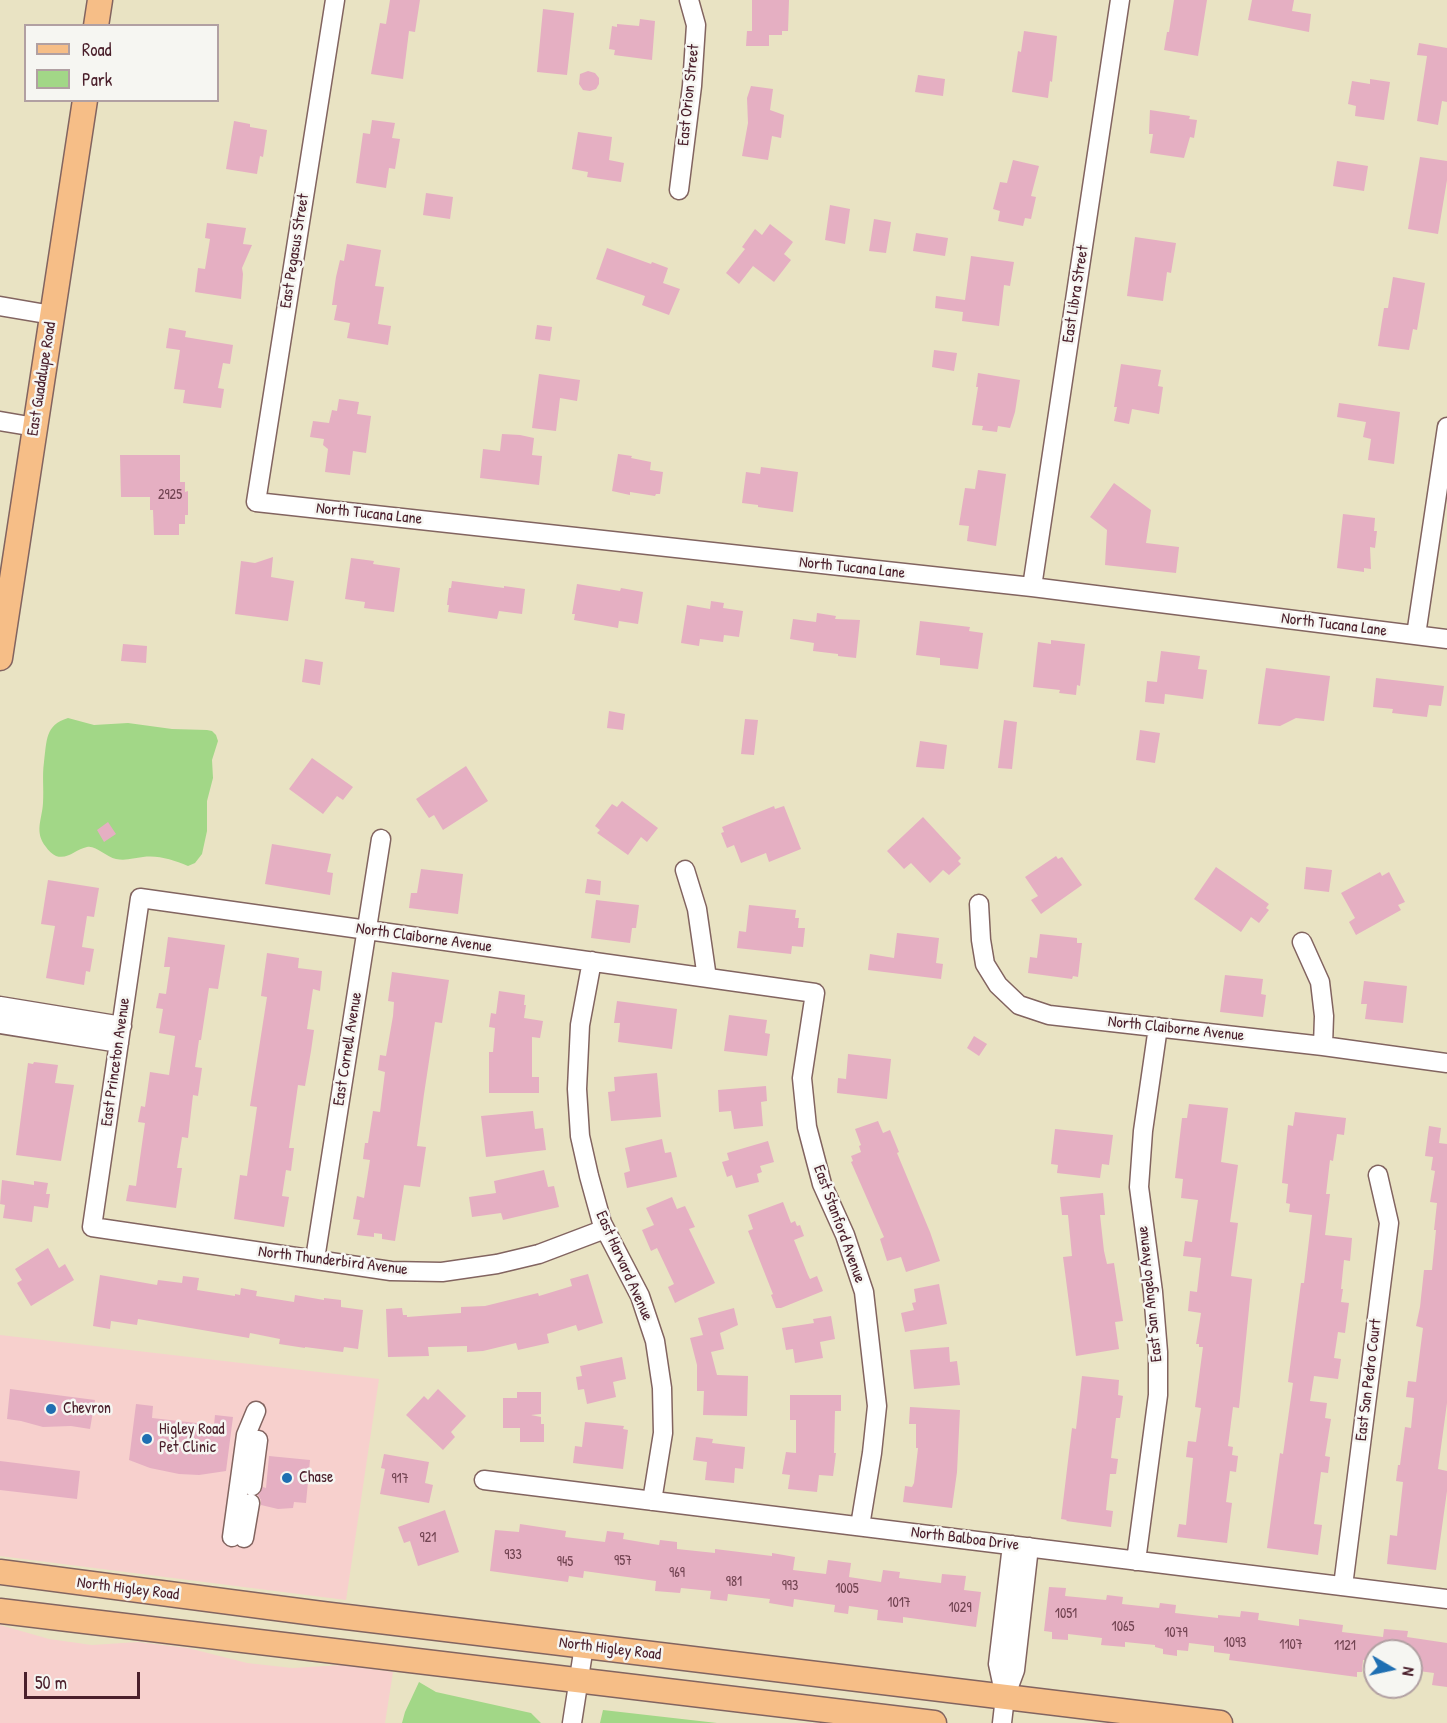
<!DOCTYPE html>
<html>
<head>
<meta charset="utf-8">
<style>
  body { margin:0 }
  #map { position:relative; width:1447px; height:1723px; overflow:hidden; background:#e9e3c3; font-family:"Patrick Hand",sans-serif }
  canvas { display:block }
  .legend { position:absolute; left:24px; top:24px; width:195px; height:78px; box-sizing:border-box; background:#f6f6f2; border:2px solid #b1a0a2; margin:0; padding:8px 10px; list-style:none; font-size:18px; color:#4a1f2b }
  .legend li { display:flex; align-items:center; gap:12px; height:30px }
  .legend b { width:30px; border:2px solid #b1a0a2 }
  .north { position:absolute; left:1363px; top:1639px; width:60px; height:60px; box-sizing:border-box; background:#f6f6f2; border:2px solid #b1a0a2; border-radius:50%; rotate:99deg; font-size:16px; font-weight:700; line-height:24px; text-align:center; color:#4a1f2b }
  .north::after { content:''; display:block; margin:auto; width:21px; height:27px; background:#1f6fb2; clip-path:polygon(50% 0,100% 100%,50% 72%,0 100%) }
  .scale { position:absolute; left:24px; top:1672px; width:116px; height:27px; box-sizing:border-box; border:3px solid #4a1f2b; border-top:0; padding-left:8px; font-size:18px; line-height:21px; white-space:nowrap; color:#4a1f2b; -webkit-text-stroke:4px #f6f6f2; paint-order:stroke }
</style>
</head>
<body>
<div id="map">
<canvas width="1447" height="1723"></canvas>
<ul class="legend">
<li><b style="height:8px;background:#f6be87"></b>Road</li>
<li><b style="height:16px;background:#a2d787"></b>Park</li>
</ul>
<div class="north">N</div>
<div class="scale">50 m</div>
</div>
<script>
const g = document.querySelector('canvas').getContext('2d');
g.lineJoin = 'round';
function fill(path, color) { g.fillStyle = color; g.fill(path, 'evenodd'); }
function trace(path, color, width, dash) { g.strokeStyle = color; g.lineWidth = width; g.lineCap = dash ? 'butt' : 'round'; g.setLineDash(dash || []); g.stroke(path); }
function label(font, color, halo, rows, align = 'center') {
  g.font = font + ' "Patrick Hand",sans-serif'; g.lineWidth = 5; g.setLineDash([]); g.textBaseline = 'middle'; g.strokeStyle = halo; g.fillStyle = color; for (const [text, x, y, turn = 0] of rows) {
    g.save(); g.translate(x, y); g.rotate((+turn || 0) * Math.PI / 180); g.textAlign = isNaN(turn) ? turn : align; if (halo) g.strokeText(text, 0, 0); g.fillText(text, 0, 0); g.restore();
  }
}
fill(new Path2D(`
  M0,1335l379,44 -33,221 -346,-44z
  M0,1625l49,14 43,6 46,-3 50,6 59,15 45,5 51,-3 50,7 -8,51h-385z`), '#f7d0cd');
fill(new Path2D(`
  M68,718l26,7 34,-2 44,6 35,1 5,1 4,4 2,6 -6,19 1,18 -6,23v30l-5,23 -7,9 -7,3c-15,-6 -29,-11 -45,-9 -9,1 -17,4 -27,2 -10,-2 -20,-14 -29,-12 -11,2 -19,13 -31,9 -4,-2 -8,-6 -10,-9 -12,-15 -4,-27 -3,-44 1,-14 -1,-27 1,-41 3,-22 1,-37 24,-44z
  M419,1682l17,10 95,21 10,10h-139l3,-11z
  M603,1710l114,13h-117z`), '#a2d787');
fill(new Path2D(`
  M390,0h30l-5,32 -6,-1 -6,48 -32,-5 9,-51 6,1z
  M752,0h37l-1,31h-6v4h-13v11h-23l1,-15h5z
  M1174,0h33l-9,56 -34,-6 3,-18h2z
  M1252,0h42l-2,11 19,3 -2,18 -61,-12z
  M543,9l31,4 -7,62 -30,-3z
  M640,19l15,2 -3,39 -38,-5 1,-5 -6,-1 3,-23 5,1v-3l22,2z
  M1024,31l33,5 -5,46 -2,-1 -2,17 -36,-6 6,-41 3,1z
  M1419,43l28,5v54l-5,-1 -4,24 -21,-4 10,-65 -10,-1z
  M588,71l7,2 4,5v6l-3,5 -6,2 -7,-1 -4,-6 1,-10z
  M918,75l27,4 -2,17 -28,-4z
  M1370,79l20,3 -6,38 -29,-4 1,-10 -8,-2 4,-23 18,3z
  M751,86l22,3 -3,21 14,5 -3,23 -9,-2 -4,24 -26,-4 6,-33 -1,-25z
  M1150,110l40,6 -1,3 8,1 -3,18 -4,-1 -6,21 -34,-5 3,-19h-4z
  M372,120l23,3 -3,15 8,1 -5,30 -6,-1 -3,20 -30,-5 7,-50 7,1z
  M234,121l16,3v3l17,3 -4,27 -3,-1 -3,18 -31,-5z
  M578,132l34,5 -3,23 15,3 -3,19 -34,-5 1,-5 -16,-3z
  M1420,157l27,4v19l-9,54 -30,-5z
  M1013,160l26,6 -8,30 5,1 -5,22 -6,-1 -2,8 -25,-5 2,-10 -7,-2 7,-27 7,1z
  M1337,161l31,5 -4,25 -31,-5z
  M426,193l27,4 -3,22 -27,-4z
  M830,205l20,4 -5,35 -20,-4z
  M874,219l17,3 -5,31 -17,-2z
  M207,223l39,5 -3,16 9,1 -10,23 1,6 -2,25 -46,-7 3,-24 7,1 5,-30 -5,-1z
  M770,224l23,18 -9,12 7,6 -17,22 -21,-16 -14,18 -13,-11 19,-24 -3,-2 13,-18 7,6z
  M916,233l32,5 -3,18 -32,-5z
  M1135,237l41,6 -5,30 -4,-1 -4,29 -36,-5z
  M347,244l34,6 -6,36 9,1 -6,37 13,2 -3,19 -41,-7 3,-15 -16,-3 3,-15h-5l4,-28 4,-17 4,1z
  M607,248l44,16 1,-2 16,6 -5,15 17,6 -11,26 -27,-10 3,-9 -49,-17z
  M971,256l43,6 -4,24 -6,-1 -5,41 -37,-5 1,-9 -28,-4 1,-12 29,4z
  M1393,277l32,6 -8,47 -4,-1 -4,21 -31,-4 6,-38h4z
  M537,325l15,2 -2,14 -15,-2z
  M169,328l17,3 -1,6 48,8 -3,19 -7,-1 -5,25 6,1 -3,19 -38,-5 2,-13 -11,-1 6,-39 -14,-2z
  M934,350l23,3 -3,18 -22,-4z
  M1121,364l40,6 -3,16 5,1 -4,27 -27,-5 -3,15 -15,-3 3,-14h-3z
  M978,373l42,7 -5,32 -5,16 -12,-2 -1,6 -15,-2 1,-4 -11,-1 6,-38h-2z
  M539,374l41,6 -3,21 -17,-3 -4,33 -24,-3z
  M339,399l20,3 -2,12 14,2 -5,37 -13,-2 -3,24 -25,-3 3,-23 -5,-4 1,-6 -14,-2 3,-16 16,2 3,-13 5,1z
  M1339,403l61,9 -6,52 -26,-4 3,-21 -8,-2 3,-15 -29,-5z
  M502,434l18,1 14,3 -2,17 10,1 -3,29 -59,-7 3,-29 17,2z
  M618,454l14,2 -1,2 20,4 -1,8 13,2 -3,22h-4l-1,2 -25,-4v3l-18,-4z
  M120,455h60v27h5v10l3,-1v24h-3v9h-6v11h-25l-1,-25h-3v-13h-29z
  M761,467l37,5 -5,40 -35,-5v-2l-16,-2 4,-31 14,2z
  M978,470l28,4 -10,72 -29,-5 2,-15 -10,-1 6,-37 10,1z
  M1114,483l37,27 -5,33 33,4 -3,26 -71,-8 2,-35 -17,-13z
  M1343,514l32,4 -1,13h3l-2,17 -5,-1 1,22 -7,-1v4l-27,-4z
  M273,557l-2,20 23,4 -6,40 -53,-7 6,-53 14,2z
  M351,558l23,3 -1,3 27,4 -6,44 -30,-4 1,-6 -20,-3z
  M452,581l52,7v-2l21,3 -3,25 -23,-3 -2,8 -49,-7 1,-7h-2l2,-17h2z
  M577,584l43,7 1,-3 22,4 -5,32 -19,-3 -1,7 -44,-8 1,-6h-3z
  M711,601l13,2 -1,5 20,3 -4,26 -15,-2 -1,7 -23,-3 -1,7 -18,-3 6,-38 23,4z
  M817,613l19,3 -1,3 25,1 -4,38 -18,-2v-2l-25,-3 1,-8 -24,-4 3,-20 23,3z
  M920,621l50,6 -1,4 14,2 -5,36 -38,-4v-7l-24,-3z
  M1051,640l34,4 -5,42 -3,-1 -1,10 -17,-2 1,-3 -27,-3 5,-45 13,2z
  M123,644l24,2 -1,17 -25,-2z
  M1161,651l39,5 -2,13 9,1 -4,29 -38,-5 -1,10 -19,-2 2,-21 10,1z
  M305,659l18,3 -3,23 -18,-3z
  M1266,668l64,8 -6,45 -28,-3 -16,8 -22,-2z
  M1376,678l68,8 -3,20 -12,-1 -2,12 -35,-4 1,-4 -20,-2z
  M609,711l16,3 -2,16 -16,-2z
  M745,719l13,1 -4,35 -13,-1z
  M1004,720l13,2 -5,47 -14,-1z
  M1140,730l20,3 -5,30 -19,-3z
  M920,741l27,4 -3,24 -28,-2z
  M312,758l41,29 -10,13 -6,-4 -14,18 -34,-25z
  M466,766l22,35 -45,29 -9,-15 -5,3 -13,-19z
  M622,801l36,27 -11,14 -6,-5 -13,18 -31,-22 3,-3 -5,-4 17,-22 5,3z
  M774,806l1,3 9,-3 17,43 -32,13 -3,-9 -25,10 -7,-18 -7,3 -6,-15 3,-1 -2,-5z
  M923,817l38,41 -3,3 3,3 -12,11 -6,-5 -13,13 -19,-20 -7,6 -17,-18z
  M108,822l8,12 -12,8 -7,-12z
  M272,844l59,10 -4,18 6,1 -3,22 -65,-11z
  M1056,856l2,3 4,-2 20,28 -41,29 -10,-14 7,-4 -13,-19z
  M1216,867l53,37 -3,4 3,2 -10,13 -8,-6 -10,15 -47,-33z
  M1306,867l26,3 -3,22 -25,-3z
  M421,869l42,5 -5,40 -49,-6 2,-15h6z
  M1380,872l2,4 7,-4 16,30 -7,3 3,5 -45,25 -7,-13 6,-4 -14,-25z
  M587,879l14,2 -1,14 -15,-2z
  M48,880l51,8 -5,29 -7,-1 -5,31 12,2 -4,23 -4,-1 -2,14 -38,-7 9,-52 -14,-2z
  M596,900l43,5 -3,23h-4l-2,15 -39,-5z
  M749,905l47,5 -1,8h4l-1,10h7l-2,19 -11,-1 -1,8 -54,-6 2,-17 7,1z
  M897,933l42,5 -3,25 7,1 -2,15 -73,-9 2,-16 24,4z
  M1040,934l37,4v5h5l-4,34 -5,-1 -1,3 -44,-6 2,-16 7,1z
  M168,937l57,8 -7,44 -9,-1 -8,52h-2l-4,27 7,1 -4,28 -5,-1 -5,43 -6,-1 -5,31h5l-6,40 -50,-7 3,-16 7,1 9,-63 -7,-1 3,-16 4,1 5,-35 19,3 6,-39 -16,-3 4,-24 -7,-1 3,-15 7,1 4,-27h-6z
  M267,953l32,5 -1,10 24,3 -2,20 -7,-2 -6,40 7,1 -3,21 -6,35 -7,-1 -9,63h5l-3,23 -5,-1 -4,26 7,1 -5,30 -50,-8 6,-44 7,1 10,-69 -7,-1 17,-109 -6,-1z
  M392,972l57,8 -7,43 -7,-1 -11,72 -7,52 9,1 -6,40 -16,-2 -9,56 -13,-2v-5l-8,-1v4l-17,-2 3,-15 -7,-1 4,-23 7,2 6,-38 -7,-1 2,-16h3l5,-32 7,1 5,-40 -7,-2 2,-15 6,1 7,-40 1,-14 -6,-1z
  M1225,975l38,4 -2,15 5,1 -3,22 -43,-5z
  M1364,981l43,5 -4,37 -38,-4 2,-15h-6z
  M499,991l26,4 -1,10h2l-2,13 19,3 -3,17 -8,-1v40h7v16h-50v-41h4l2,-24 -6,-1 2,-14 5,1z
  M617,1001l60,8 -5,40 -54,-7 2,-19h-6z
  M729,1015l38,5 -2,13 5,1 -3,22 -43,-5z
  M974,1036l13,8 -8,12 -12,-8z
  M848,1054l43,5 -4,40 -50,-6 1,-15 8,1z
  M34,1062l24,3 -3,18 19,2 -13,76 -45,-6 12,-92 5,1z
  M657,1073l4,44 -50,4 -3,-29 7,-1 -1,-14z
  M766,1086l1,15 -6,1 2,24 -29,3 -3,-18 -12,1 -1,-22z
  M1189,1104l39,4 -7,54 17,3 -8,57 8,1 -7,53 21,3 -13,129 -6,-1 -5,39 5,1 -1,8 6,1 -2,16 -6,-1 -4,31 6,1 -5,40 -50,-6 2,-13 7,1 7,-67 -7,-1 2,-16 8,1 5,-34 -6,-1 8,-60h-4v-3h-3l5,-31 -13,-2 2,-20 7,1 4,-34 -18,-2 2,-15 7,1 6,-42 -17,-2 2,-19 -8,-1 7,-60h5z
  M533,1111l2,18 8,-1 3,22 -60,7 -5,-41z
  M1295,1112l51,6 -2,17 -7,-1 -4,27 -3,-1 -4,34h4l-5,41 27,3 -2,23 -6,-1 -3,29h2l-2,13 8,1 -4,30 -7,-1 -4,26 7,1 -3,20 -24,-3 -4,25 17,2 -2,15 6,1 -6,37 5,1 -2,16 -7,-1 -7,52 8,1 -4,30 -51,-7 13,-95 3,1 10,-71 -5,-1 13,-99h3l8,-68 -23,-3 1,-8 -4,-1 2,-19 -6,-1 6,-58 5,1z
  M878,1121l5,12 7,-3 9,22 -2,1 33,79 10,29 -34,11 -5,-15 -14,4 -7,-22 4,-2 -33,-75 2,-1 -2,-5 10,-4 -2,-6 2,-1 -6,-16z
  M1429,1126l12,2 -2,15 8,1v259l-9,66 9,2v20l-11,79 -49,-6 3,-29 7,1 6,-54 -7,-1 2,-16h2l5,-38 6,1 3,-30 -8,-1 2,-16 8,1 7,-54 -7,-2 4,-19 4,-37h8l4,-40h-2l3,-27 -7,-1 5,-31 -4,-1 2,-13 -8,-1z
  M1055,1129l58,6 -4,30 -7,-1 -2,14 -43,-5 1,-8 -7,-1z
  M662,1139l3,14 6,-1 6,25 -50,11 -3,-15 6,-2 -5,-23z
  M768,1141l6,21 -14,4 2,6 -5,2 2,8 -23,6 -4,-13 -5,2 -5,-15 7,-2 -2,-7z
  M544,1170l4,17 6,-1 5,21 -56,13 -2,-7 -29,4 -3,-20 27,-4 -2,-12z
  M2,1180l32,5v-4l14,2 -2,11h4l-2,14 -14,-2 -2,16 -29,-4 2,-13 -5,-1z
  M1103,1193l2,22h-5l4,36 3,13 7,-1 9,58 -8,1 4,27 -43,7 -13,-99 9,-1 -4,-41h-6l-2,-18z
  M672,1197l5,12 8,-3 10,21 -6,2 26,54 -40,20 -7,-16 6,-3 -17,-36 -6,3 -9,-21 12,-5 -8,-17z
  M783,1202l8,21 4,-2 2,5 3,-1 4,11 -10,4 14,35 2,4 7,-3 6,15 -42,17h-5l-5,-13 2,-1 -25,-63 5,-2 -5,-14z
  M48,1248l11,20 6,-4 9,16 -43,26 -14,-23 5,-3 -7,-11z
  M588,1274l15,49 -25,8 -2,-6 -29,9 2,9 -31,7 -2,-7 -33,8 -16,1v-6l-39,1 1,9 -41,1 -2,-48 16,-1 1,7h4v2l54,-4v-6l24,-1 53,-13 1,3 33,-10 -2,-7z
  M100,1275l57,10 1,-5 24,3 1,-7 16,2 -2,12 38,6v-2l5,1 1,-7 16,3 -1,5 38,6 1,-7 29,5v-2l17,2v7l22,3 -5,39 -14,-2 -1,5 -38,-5v1l-26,-4 1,-5 -30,-6 -1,5 -111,-19 -1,6 -26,-4 -1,8 -17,-3z
  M939,1284l8,40 -42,8 -4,-19 13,-3 -2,-7 4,-1 -2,-13z
  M734,1308l4,17 -18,8 4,16 -13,3 6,23 31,1 -1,40 -44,-1 1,-24h-7v-26l-7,-27 13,-3 -5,-17z
  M831,1316l4,23 -15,3 3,16 -28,5 -2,-14 -7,1 -4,-22 32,-5 -1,-4z
  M949,1347l1,15 7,-1 3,24 -46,4 -4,-39z
  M622,1357l4,22 -13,3 3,15 -29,7 -3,-15 -6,1 -2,-13 6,-1 -2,-10z
  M1082,1376l37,4 -1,15 5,1 -3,22h-4l-5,40 7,1 -2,15h-6l-4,36 7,1 -2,16 -45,-6 1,-1 -6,-1 11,-91 4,1z
  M10,1389l85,11 -5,29 -19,-3 -28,1 -22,-6 -14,-2z
  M438,1389l28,27 -15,16 4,5 -12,13 -37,-35 18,-19 4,4z
  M517,1392h24v22l-10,1 10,2v7h3v18h-24v-14h-17v-30h14z
  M790,1395h51v16h-6l-1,42h2l-3,23 -14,-1 -2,17 -29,-3 2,-14 -8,-1 4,-22 10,1v-33h-6z
  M136,1404l17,2 -1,12 62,7 1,-10 18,2 -7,54 -27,4 -20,-1 -29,-6 -21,-8z
  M910,1407l50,3 -3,62 -5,36 -49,-6 2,-16 7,1 2,-4 4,-35h-2v-24h-7z
  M585,1422l39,4 -1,3 5,1 -5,39 -50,-6 2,-17 7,1z
  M696,1437l17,2 -1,4 33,4 -2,22 -8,-1 -1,15 -29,-3 2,-18 -14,-2z
  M384,1454l45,8 -4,21 8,2 -4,18 -49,-9 5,-25 -4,-1z
  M269,1456l41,4 -4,43 -12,-1 -1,6 -15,1 -17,-4v-5l-3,-5 5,-8 3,1z
  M0,1461l80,10 -3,28 -77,-9z
  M445,1510l14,42 -41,14 -8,-25 -6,2 -6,-16z
  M520,1524l46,7 -1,6 40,5 2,-11 17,2 -1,6 36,6 1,-5 17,2v7l38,4v-4l57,7v-3l23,4 -2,13 33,4 2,-14 23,3 -2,14 32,5 2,-12 17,2 -1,6 42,5 1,-9 24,2 -2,14 17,2 -5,35 -73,-10v6l-26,-3 1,-10 -29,-4 -1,8 -14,-2 1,-7 -41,-6 -1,8 -24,-4 1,-4 -42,-5 -1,7 -17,-2 1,-8 -30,-3 -1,5 -25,-2 1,-10 -72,-10 -1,7 -14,-2 -1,6 -78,-11 5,-41 24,2z
  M1049,1587l17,1 -1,8 41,4 1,-5 16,2 -1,7 37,4 1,-5 16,2 -1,8 43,5v-3l22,2 1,-6 18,2 -1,7 41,6v-7l44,6 -1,7 41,5 1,-8 24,2 -1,6 40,6v44l-15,-2 2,-12 -23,-3v-19h-41l-1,9h-6l-1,12h-5v5l-128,-17 1,-6 -16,-2v-6l-25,-3 -1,8 -11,-1v6l-14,-2v-5l-8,-2v-2l-30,-3v5l-24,-2 1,-7 -34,-4v6l-16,-1v-7l-8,-1z`), '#e5afc2');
const minor = new Path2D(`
  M335,0l-79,502 776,85 415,52
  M679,190l13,-104 4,-61 -7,-25
  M0,306l52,9
  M0,421l35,6
  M1032,587l88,-587
  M1416,635l31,-208
  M685,870l12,39 10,69
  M979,904l2,36 4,24 13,21 21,20 30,10 274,31 124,17
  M1302,942l18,40 4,34 -1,30
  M592,961l-12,64 -3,64 3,47 9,40 13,47 38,73 15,45 7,47 1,45 -11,68
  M0,1006l122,20
  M0,1024l119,19
  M605,1229l-66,25 -42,10 -55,8 -51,-1 -299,-44 48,-329 675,95 -13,85 5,49 15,57 23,51 19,57 13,114 -5,47 -12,73
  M315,1259l66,-420
  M484,1480l963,119
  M252,1486l6,-46
  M232,1537l14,-102 10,-24
  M244,1538l6,-35
  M1136,1561l22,-166v-43l-5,-60 -14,-105 4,-56 15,-104
  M1343,1586l46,-363 -11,-48
  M1005,1697l-7,-33 14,-119
  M572,1723l12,-77
  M1002,1723l3,-26 10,-27 14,-123`);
const major = new Path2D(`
  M96,26l4,-26
  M0,658l85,-558
  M0,1572l322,42 898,109
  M0,1611l934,112`);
trace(minor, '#826460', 21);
trace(major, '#826460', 27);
trace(minor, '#fff', 18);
trace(major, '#f6be87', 24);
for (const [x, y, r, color] of [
  [51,1409,6,"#1f6fb2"],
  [147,1439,6,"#1f6fb2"],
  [287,1478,6,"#1f6fb2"]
]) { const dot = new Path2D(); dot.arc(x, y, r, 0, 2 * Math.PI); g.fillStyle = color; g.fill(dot); trace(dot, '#f6f6f2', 2); }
label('14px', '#714351', null, [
  ["2925",170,495],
  ["917",400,1479],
  ["921",428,1538],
  ["933",513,1555],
  ["957",623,1561],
  ["945",565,1562],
  ["969",677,1573],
  ["981",734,1582],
  ["993",790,1586],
  ["1005",847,1589],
  ["1017",899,1603],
  ["1029",960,1608],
  ["1051",1066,1614],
  ["1065",1123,1627],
  ["1079",1176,1633],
  ["1093",1235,1643],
  ["1107",1291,1645],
  ["1121",1345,1646]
]);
label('16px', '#4a1f2b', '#f6f6f2', [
  ["East Orion Street",689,95,-84],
  ["East Pegasus Street",295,251,-81],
  ["East Libra Street",1076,294,-81],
  ["East Guadalupe Road",42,379,-81],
  ["North Tucana Lane",369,514,6],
  ["North Tucana Lane",852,568,6],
  ["North Tucana Lane",1334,625,7],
  ["North Claiborne Avenue",424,938,8],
  ["North Claiborne Avenue",1176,1029,6],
  ["East Cornell Avenue",348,1049,-81],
  ["East Princeton Avenue",116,1062,-82],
  ["East Stanford Avenue",839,1224,70],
  ["North Thunderbird Avenue",333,1261,7],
  ["East Harvard Avenue",624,1266,66],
  ["East San Angelo Avenue",1150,1294,-96],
  ["East San Pedro Court",1369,1380,-83],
  ["North Balboa Drive",965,1539,7],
  ["North Higley Road",128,1589,7],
  ["North Higley Road",610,1649,7]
]);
label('16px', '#4a1f2b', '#f6f6f2', [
  ["Chevron",63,1409],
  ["Higley Road",159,1430],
  ["Pet Clinic",159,1448],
  ["Chase",299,1478]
], 'left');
</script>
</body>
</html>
